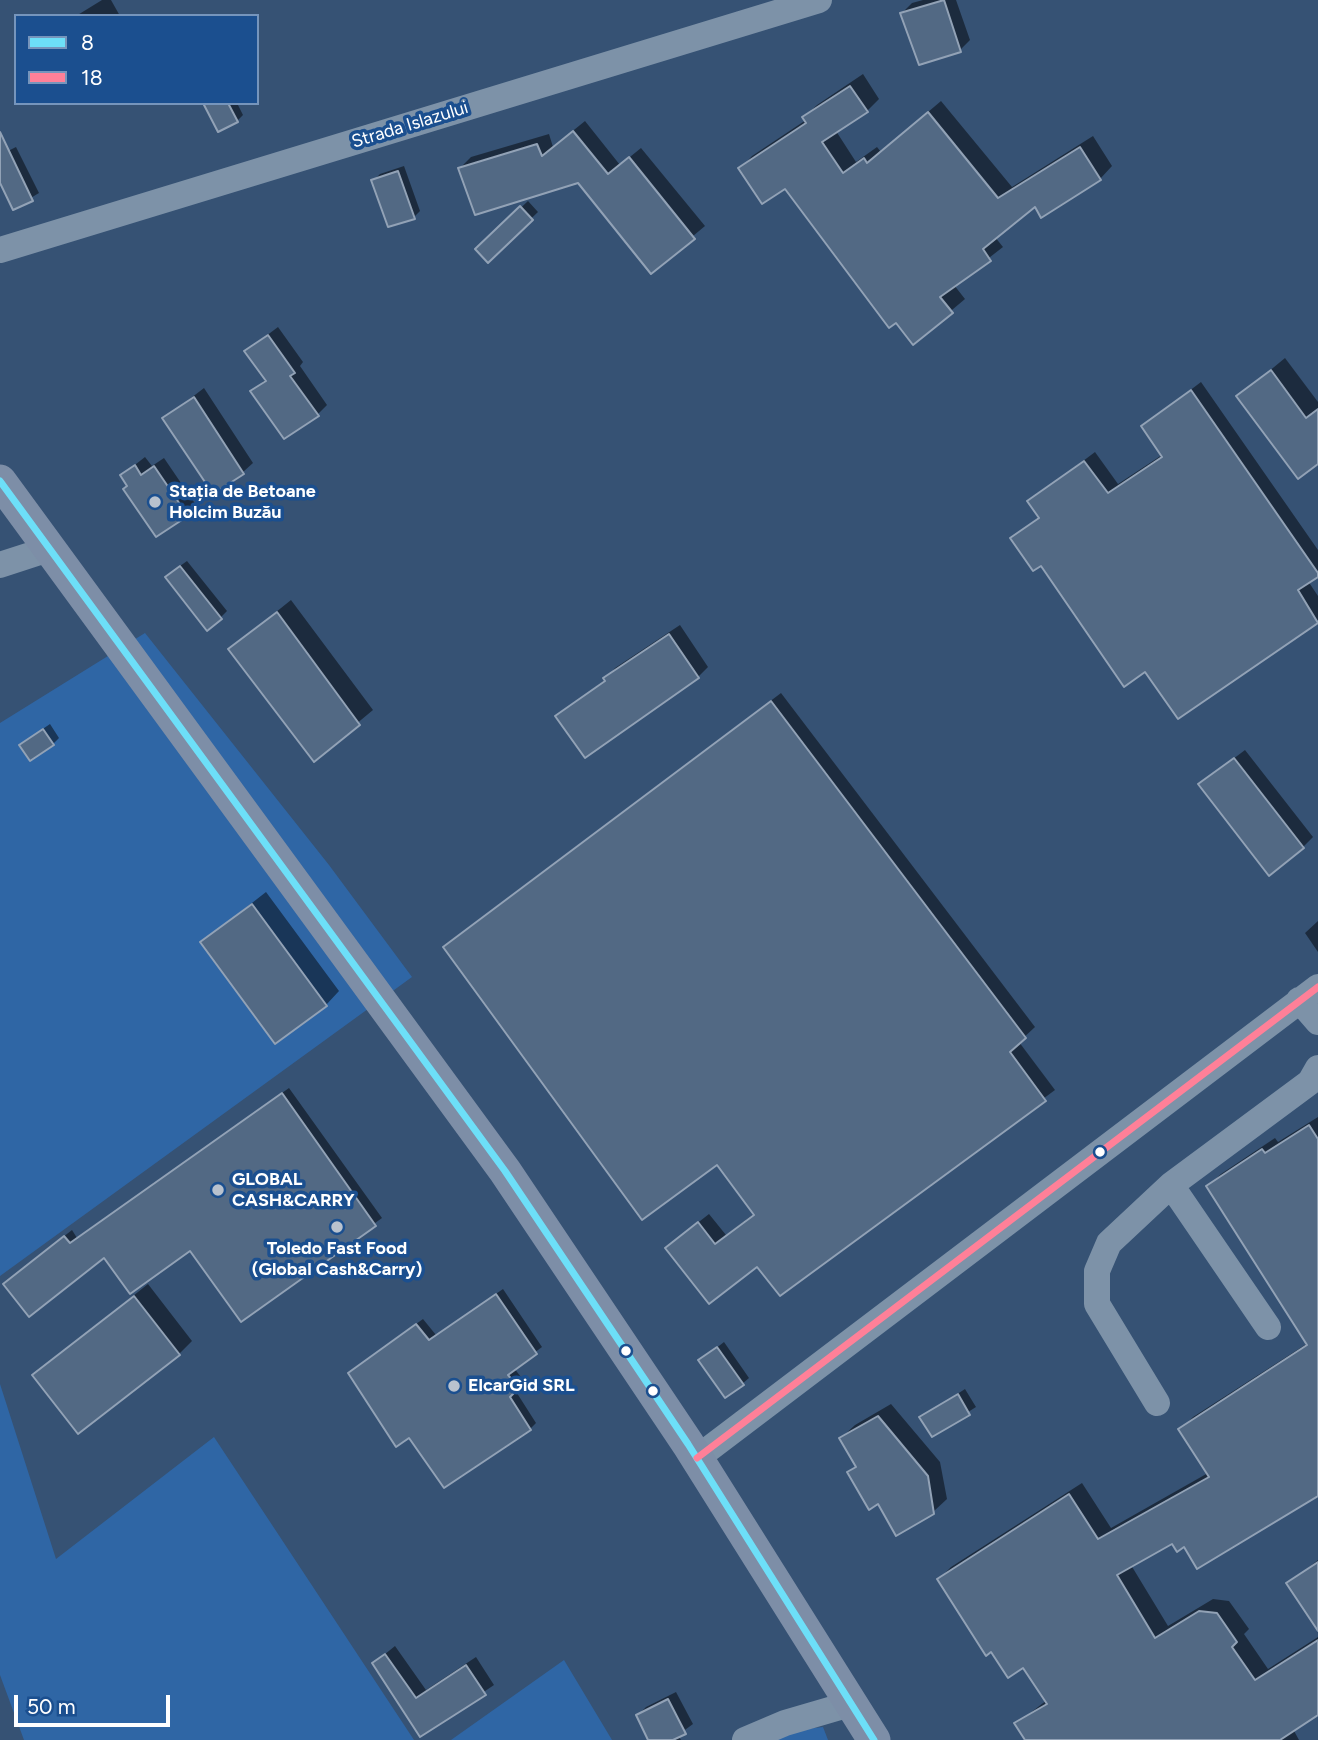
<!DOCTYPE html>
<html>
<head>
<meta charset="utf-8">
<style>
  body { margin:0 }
  #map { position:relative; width:1318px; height:1740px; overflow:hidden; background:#365274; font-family:Figtree,sans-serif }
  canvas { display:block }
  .legend { position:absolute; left:14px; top:14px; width:245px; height:91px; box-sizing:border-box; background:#1b4f8f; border:2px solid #7695bc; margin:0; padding:9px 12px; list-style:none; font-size:21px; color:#fff }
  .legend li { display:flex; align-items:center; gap:14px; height:35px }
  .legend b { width:35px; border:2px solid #7695bc }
  .scale { position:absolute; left:14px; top:1695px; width:156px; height:32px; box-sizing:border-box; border:4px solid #fff; border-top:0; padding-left:9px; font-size:21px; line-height:24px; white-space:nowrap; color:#fff; -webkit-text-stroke:5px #1b4f8f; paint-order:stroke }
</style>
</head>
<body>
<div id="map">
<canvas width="1318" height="1740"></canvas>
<ul class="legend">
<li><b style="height:9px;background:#6ddff8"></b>8</li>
<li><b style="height:9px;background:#ff8098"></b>18</li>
</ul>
<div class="scale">50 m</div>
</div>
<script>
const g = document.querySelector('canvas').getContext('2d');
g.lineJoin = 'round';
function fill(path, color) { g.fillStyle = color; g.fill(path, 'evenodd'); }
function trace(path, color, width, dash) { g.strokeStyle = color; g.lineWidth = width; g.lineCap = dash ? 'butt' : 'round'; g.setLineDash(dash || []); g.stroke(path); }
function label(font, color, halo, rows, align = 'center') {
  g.font = font + ' Figtree,sans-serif'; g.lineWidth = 7; g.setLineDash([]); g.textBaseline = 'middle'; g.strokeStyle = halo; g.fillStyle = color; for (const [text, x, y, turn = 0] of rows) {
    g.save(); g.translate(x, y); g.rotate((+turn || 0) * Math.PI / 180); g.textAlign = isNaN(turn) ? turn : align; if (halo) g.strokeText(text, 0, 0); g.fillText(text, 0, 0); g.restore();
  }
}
fill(new Path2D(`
  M145,633l184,232 83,112 -412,299v-553z
  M0,1384l56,175 158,-122 200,303h-390l-24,-65z
  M564,1660l48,80h-161z
  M823,1727l5,13h-67l19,-8z`), '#2f66a5');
fill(new Path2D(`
  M102,0h9l9,16h-44z
  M923,0h33l14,40 -10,10 -58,-37 10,-10z
  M863,74l16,25 -12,12 -31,20 20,31 21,-15 4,5 60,-51 71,86 81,-51 19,30 -12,13 -65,26 -40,32 8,10 -49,38 11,14 -51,43 -129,-156 -45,-17 12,-13 54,-36 -2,-3 13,-12z
  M205,103h32l6,12 -6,6z
  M585,121l35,44 21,-17 64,78 -54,45 -72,-90 -119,-13 11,-11 78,-23 4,13z
  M16,147l23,46 -25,15 -14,-29v-24z
  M404,166l16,45 -6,6 -41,-36 7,-7z
  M528,201l10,11 -50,48 -11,-11z
  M278,327l25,35 -3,4 27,39 -10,10 -65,-23 14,-13 -20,-28z
  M1285,358l33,44v60l-79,-66z
  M1201,382l117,168v25l-10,6 10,15v24l-140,97 -33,-47 -133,-132 28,-22 -10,-15 65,-49 23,32 44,-29 -19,-29z
  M204,388l49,75 -10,9 -78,-54z
  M145,457l7,9 12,-8 32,47 -9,9 -58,-29 -7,-10z
  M187,561l40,50 -7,7 -47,-47z
  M291,600l82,110 -59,49 -84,-110z
  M680,625l28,42 -10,10 -140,39 48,-37 9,-11z
  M781,693l254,334 -16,15 36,48 -275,204 -23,-30 -80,-25 32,-25 17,21 29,-22 -37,-51 -272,-215z
  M50,724l9,14 -6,6 -25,-5z
  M1245,750l68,87 -10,10 -103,-63z
  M266,892l73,99 -13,14 -124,-63z
  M1318,921v31l-13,-19z
  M289,1088l93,130 -141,102 -50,-71 -86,6 -94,23 61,-48 5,8z
  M1318,1117v377l-133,51 -13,-3 -41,23 37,61 45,-27 16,2 20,28 -5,5 24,35 50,-32v76l-25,16 6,11h-272l-11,-16 31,-24 -24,-35 -84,-86 12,-12 131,-84 29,45 97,-55 -27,-44 12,-12 115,-74 -100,-157 13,-12 54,-36 3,4z
  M148,1284l44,57 -13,13 -145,21z
  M503,1289l39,58 -28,21 10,13 -9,9 21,33 -6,6 -174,-62 67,-48 13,16z
  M724,1342l25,36 -7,6 -41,-24z
  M965,1389l11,18 -44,28 -10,-18z
  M891,1404l49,58 7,37 -14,13 -54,-10 -30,-29 8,-8 -16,-27 14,-13z
  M1318,1560v68l-30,-44z
  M395,1646l31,44 50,-33 18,28 -74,50 -46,-72z
  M676,1692l17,32 -15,11 3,5h-29l-14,-25 8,-8z`), '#0007');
const building = new Path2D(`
  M944,0l17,52 -42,13 -19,-52z
  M850,86l18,26 -46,30 21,31 21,-15 3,5 61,-51 70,86 82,-51 21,33 -60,38 -6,-11 -52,42 8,12 -51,36 13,16 -40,32 -17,-22 -7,5 -104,-139 -23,15 -24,-36 68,-45 -4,-6z
  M203,103h25l10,19 -20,10z
  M573,131l35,43 21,-17 66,82 -44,35 -73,-91 -103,32 -17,-47 79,-24 5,12z
  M0,132l33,69 -20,9 -13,-27z
  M398,171l17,48 -27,8 -17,-47z
  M520,206l13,14 -45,43 -13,-14z
  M268,335l27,38 -5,3 29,40 -35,23 -34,-48 16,-10 -22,-30z
  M1271,370l35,48 12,-9v55l-20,15 -62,-83z
  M1191,390l127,183v4l-20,13 20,33 -140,96 -33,-47 -21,15 -83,-121 -8,5 -23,-33 29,-20 -12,-17 57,-40 24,32 54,-36 -21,-31z
  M194,397l50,77 -31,20 -51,-76z
  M135,465l6,10 13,-9 34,50 -32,21 -33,-48 4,-3 -7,-11z
  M180,566l42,53 -15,12 -42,-54z
  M277,612l83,113 -46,37 -86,-113z
  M669,634l30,44 -114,80 -30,-42 50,-35 -2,-3z
  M771,701l255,337 -16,14 36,49 -266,195 -23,-29 -48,37 -44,-56 33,-26 17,22 39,-29 -37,-50 -75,55 -199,-273z
  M43,729l11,16 -24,16 -11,-16z
  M1234,758l70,90 -35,28 -71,-92z
  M252,904l75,102 -52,38 -75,-102z
  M282,1093l94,133 -135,96 -51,-71 -60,43 -26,-36 -75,59 -26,-33 61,-48 6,7z
  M1309,1125l9,14v357l-121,73 -13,-22 -7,5 -5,-8 -55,31 38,63 44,-27 18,2 20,29 -5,5 23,33 63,-40v75l-38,25h-255l-11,-17 33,-19 -24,-36 -15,10 -17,-26 -5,4 -49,-77 132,-85 29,45 111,-62 -31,-48 129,-84 -101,-159 56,-37 3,4z
  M496,1294l41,60 -29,21 11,13 -9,9 21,33 -87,58 -35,-50 -13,9 -48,-74 68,-49 13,16z
  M134,1296l46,59 -102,79 -46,-59z
  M717,1347l27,38 -19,13 -27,-38z
  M958,1394l12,21 -38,22 -13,-20z
  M878,1416l50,60 6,38 -38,22 -18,-32 -9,6 -22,-38 9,-5 -17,-29z
  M1318,1562v69l-32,-48z
  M385,1654l31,44 50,-33 20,30 -66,42 -48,-74z
  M668,1699l18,35 -13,6h-25l-12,-25z`);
fill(building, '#526984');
trace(building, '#92a2b6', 2);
trace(new Path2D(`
  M0,250l819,-250
  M0,565l49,-16
  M1299,1000l19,22
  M1171,1185l97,142
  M1157,1403l-60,-99v-33l12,-28 62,-58 139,-103 8,-14
  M697,1458l621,-471
  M745,1740l40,-17 65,-19`), '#7d92a8', 26);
trace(new Path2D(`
  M0,481l505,690 183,273 186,296`), '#7d8ea7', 33);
trace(new Path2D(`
  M0,481l505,690 183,273 186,296`), '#6ddff8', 7);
trace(new Path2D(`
  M697,1458l621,-471`), '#ff8098', 7);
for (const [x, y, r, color] of [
  [155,502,7,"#b9c2ce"],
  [1100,1152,6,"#fff"],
  [218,1190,7,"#b9c2ce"],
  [337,1227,7,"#b9c2ce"],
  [626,1351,6,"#fff"],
  [454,1386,7,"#b9c2ce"],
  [653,1391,6,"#fff"]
]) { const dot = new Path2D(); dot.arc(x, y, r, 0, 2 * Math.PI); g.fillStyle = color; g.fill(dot); trace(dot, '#1b4f8f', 2.5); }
label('18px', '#fff', '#1b4f8f', [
  ["Strada Islazului",410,125,-17]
]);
label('bold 18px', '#fff', '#1b4f8f', [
  ["Stația de Betoane",169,492],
  ["Holcim Buzău",169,513],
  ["GLOBAL",232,1180],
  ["CASH&CARRY",232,1201],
  ["Toledo Fast Food",337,1249,"center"],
  ["(Global Cash&Carry)",337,1270,"center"],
  ["ElcarGid SRL",468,1386]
], 'left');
</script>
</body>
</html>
